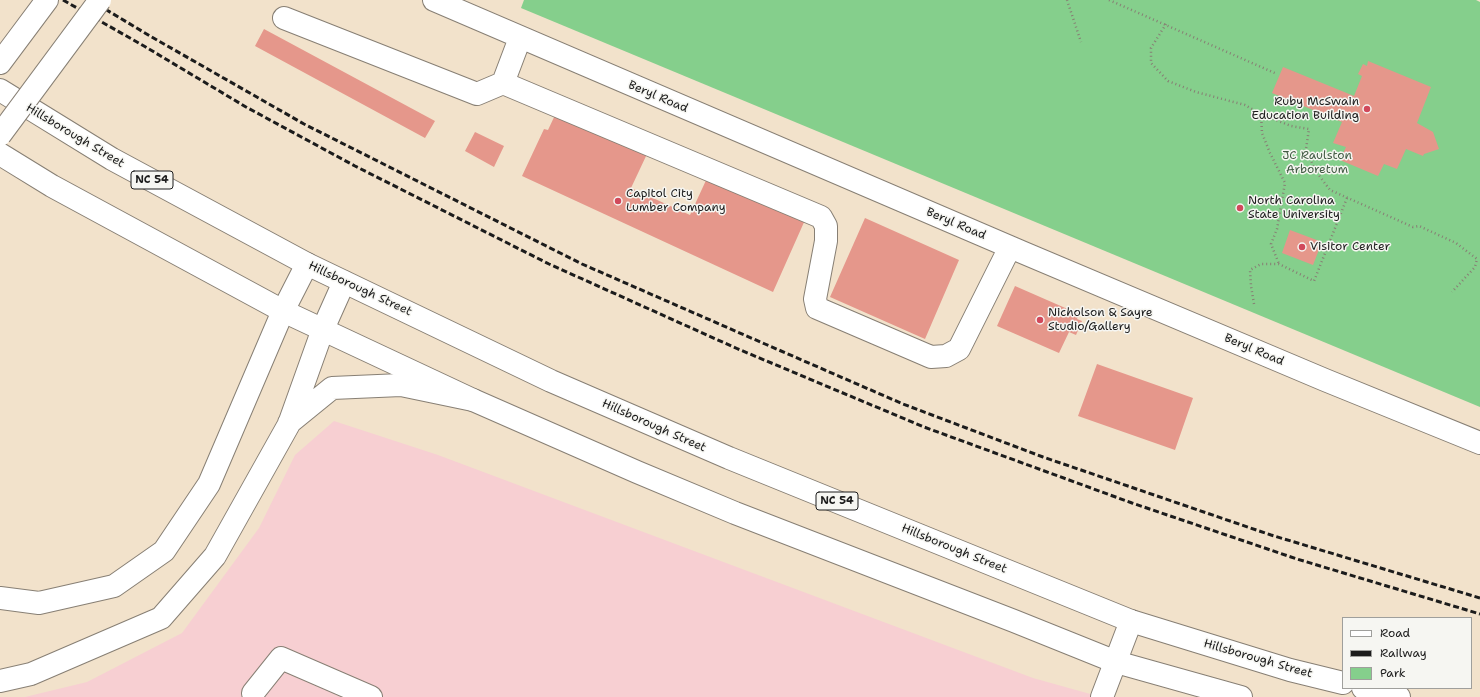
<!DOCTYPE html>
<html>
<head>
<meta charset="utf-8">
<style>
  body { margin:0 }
  #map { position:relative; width:1480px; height:697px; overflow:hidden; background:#f2e2cb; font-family:"Shantell Sans",sans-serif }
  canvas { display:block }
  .legend { position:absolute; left:1342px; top:617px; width:130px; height:72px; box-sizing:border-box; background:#f6f6f2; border:1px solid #9f9f9c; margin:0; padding:5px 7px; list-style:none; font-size:12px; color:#1c1c1c }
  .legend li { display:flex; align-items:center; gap:8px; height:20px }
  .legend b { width:20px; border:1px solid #9f9f9c }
</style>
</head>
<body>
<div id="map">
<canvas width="1480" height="697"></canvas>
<ul class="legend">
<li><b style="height:5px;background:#fff"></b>Road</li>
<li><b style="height:5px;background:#1c1c1c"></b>Railway</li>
<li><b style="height:11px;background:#85cf8c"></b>Park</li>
</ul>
</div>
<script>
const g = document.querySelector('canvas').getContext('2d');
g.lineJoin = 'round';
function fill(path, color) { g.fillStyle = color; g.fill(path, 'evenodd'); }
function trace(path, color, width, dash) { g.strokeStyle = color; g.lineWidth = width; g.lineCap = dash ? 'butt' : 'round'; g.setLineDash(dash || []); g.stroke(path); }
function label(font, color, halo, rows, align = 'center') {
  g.font = font + ' "Shantell Sans",sans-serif'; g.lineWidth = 3; g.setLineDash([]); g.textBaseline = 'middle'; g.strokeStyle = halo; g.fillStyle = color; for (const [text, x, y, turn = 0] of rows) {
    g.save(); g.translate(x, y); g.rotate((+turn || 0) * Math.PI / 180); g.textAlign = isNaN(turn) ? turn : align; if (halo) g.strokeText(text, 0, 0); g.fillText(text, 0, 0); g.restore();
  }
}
fill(new Path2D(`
  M334,421l104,34 595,223 68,19h-1076l62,-15 95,-49 77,-105 36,-73z`), '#f7cfd2');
fill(new Path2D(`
  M524,0h952l4,2v405l-959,-399z`), '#85cf8c');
fill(new Path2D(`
  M264,29l171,92 -10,17 -170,-92z
  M1368,61l63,26 -14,36 16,9 6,17 -15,5 -1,2 -17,-7 -9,20 -13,-5 -6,12 -38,-16 6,-13 -13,-4 9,-21 -70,-29 11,-26 71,29 8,-20 -4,-2 5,-10 4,2z
  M556,113l91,41 -16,34 59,27 18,-39 97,44 -32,72 -251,-116 22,-47 4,1z
  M475,132l29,14 -10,21 -29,-16z
  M865,218l94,42 -34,79 -95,-42z
  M1290,230l32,12 -9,23 -31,-12z
  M1015,286l64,28 -2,5 5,2 -6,14 -7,-3 -10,21 -62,-27z
  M1097,364l96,34 -18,52 -97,-34z`), '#e5978b');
const minor = new Path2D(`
  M434,0l590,253 301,127 155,63
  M284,18l193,76 26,-11
  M520,38l-17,45 318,134 5,9v15l-11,58 2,9 114,49 15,-1 13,-7 51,-102
  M253,693l28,-35 90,39
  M1102,697l29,-76`);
const major = new Path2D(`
  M0,90l112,69 195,105 244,117 178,77 402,163 159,49 53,13
  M0,154l52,32 231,125 190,89 164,72 98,41 279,108 102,41 125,35
  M1363,688l36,9`);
const highway = new Path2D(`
  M0,63l47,-63
  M289,423l43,-35 69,-3 72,15
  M0,598l39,5 75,-17 50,-35 45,-67 74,-173 24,-47
  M0,681l31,-7 130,-56 54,-62 74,-132 34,-95 21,-47`);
trace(minor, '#877f74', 24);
trace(major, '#877f74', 24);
trace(highway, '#877f74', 24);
trace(new Path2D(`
  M1067,0l14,42
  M1109,0l168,74
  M1166,24l-15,24v15l17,18 28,11 49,13 16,9 30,12 18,3 -3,20 9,21 15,20 83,37 6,-1 37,17 21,16 -2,8 -23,25
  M1261,114l1,19 8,20 15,30 -8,46 -6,15 8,20
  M1254,304l-3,-18 -1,-16 11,-6h18l35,17 33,-83`), '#877f74', 2.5, [1, 3]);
trace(minor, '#fff', 22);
trace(major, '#fff', 22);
trace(highway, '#fff', 22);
trace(new Path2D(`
  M63,0l81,46 102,61 109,59 194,98 189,85 186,78 208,76 165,56 183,55
  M90,0l60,36 154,88 278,140 183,80 138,60 140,53 228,78 209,63`), '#1c1c1c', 3, [6, 3]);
const highwayBridge = new Path2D(`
  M0,135l100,-135`);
trace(highwayBridge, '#877f74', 24, []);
trace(highwayBridge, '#fff', 22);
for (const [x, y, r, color] of [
  [1367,109,4,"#d1495b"],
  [618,201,4,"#d1495b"],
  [1240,208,4,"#d1495b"],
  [1302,247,4,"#d1495b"],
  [1040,320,4,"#d1495b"]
]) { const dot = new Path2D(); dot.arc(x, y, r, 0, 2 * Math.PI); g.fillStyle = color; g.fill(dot); trace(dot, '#f6f6f2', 1.5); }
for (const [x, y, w] of [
  [152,180,42],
  [837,501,42]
]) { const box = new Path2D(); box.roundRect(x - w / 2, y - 9, w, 18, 3); g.fillStyle = '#f6f6f2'; g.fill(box); trace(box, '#1c1c1c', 1); }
label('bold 11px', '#1c1c1c', null, [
  ["NC 54",152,180],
  ["NC 54",837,501]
]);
label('12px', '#1c1c1c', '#f6f6f2', [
  ["Beryl Road",658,97,23],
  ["Hillsborough Street",75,136,31],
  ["Beryl Road",956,224,23],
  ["Hillsborough Street",360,289,25],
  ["Beryl Road",1254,350,23],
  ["Hillsborough Street",654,426,24],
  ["Hillsborough Street",954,549,22],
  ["Hillsborough Street",1258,659,16]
]);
label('12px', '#1c1c1c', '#f6f6f2', [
  ["Ruby McSwain",1359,102,"right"],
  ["Education Building",1359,116,"right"],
  ["Capitol City",626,194],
  ["Lumber Company",626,208],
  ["North Carolina",1248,201],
  ["State University",1248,215],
  ["Visitor Center",1310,247],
  ["Nicholson & Sayre",1048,313],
  ["Studio/Gallery",1048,327]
], 'left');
label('12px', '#415b43', '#f6f6f2', [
  ["JC Raulston",1317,156],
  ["Arboretum",1317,170]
]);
</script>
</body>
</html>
